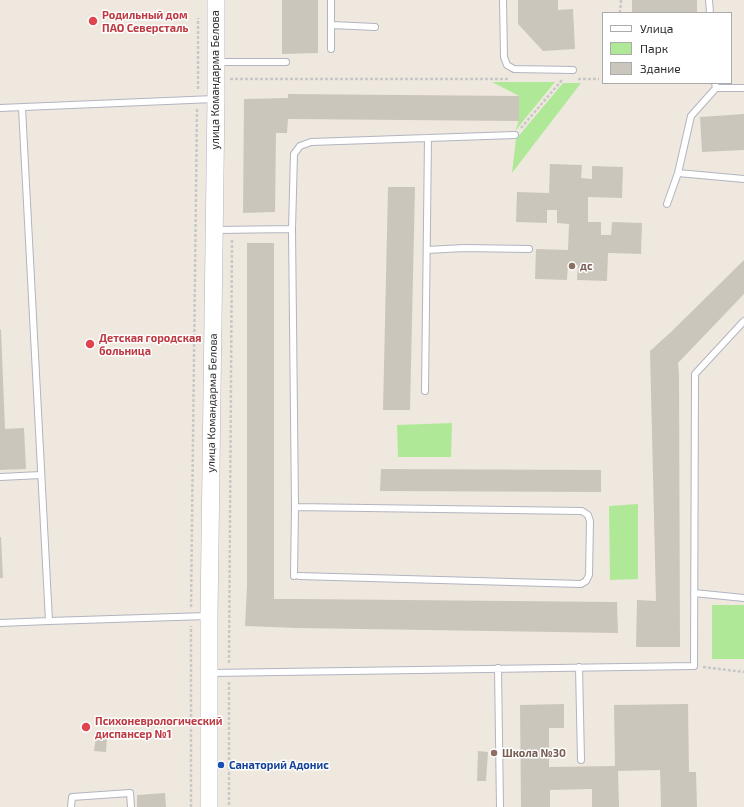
<!DOCTYPE html>
<html>
<head>
<meta charset="utf-8">
<style>
  body { margin:0 }
  #map { position:relative; width:744px; height:807px; overflow:hidden; background:#efe8de; font-family:"Exo 2",sans-serif }
  canvas { display:block }
  .legend { position:absolute; left:602px; top:12px; width:130px; height:72px; box-sizing:border-box; background:#fff; border:1px solid #ababab; margin:0; padding:5px 7px; list-style:none; font-size:12px; color:#2d2d2d }
  .legend li { display:flex; align-items:center; gap:8px; height:20px }
  .legend b { width:20px; border:1px solid #ababab }
</style>
</head>
<body>
<div id="map">
<canvas width="744" height="807"></canvas>
<ul class="legend">
<li><b style="height:5px;background:#fff"></b>Улица</li>
<li><b style="height:11px;background:#afe997"></b>Парк</li>
<li><b style="height:11px;background:#cbc6bc"></b>Здание</li>
</ul>
</div>
<script>
const g = document.querySelector('canvas').getContext('2d');
g.lineJoin = 'round';
function fill(path, color) { g.fillStyle = color; g.fill(path, 'evenodd'); }
function trace(path, color, width, dash) { g.strokeStyle = color; g.lineWidth = width; g.lineCap = dash ? 'butt' : 'round'; g.setLineDash(dash || []); g.stroke(path); }
function label(font, color, halo, rows, align = 'center') {
  g.font = font + ' "Exo 2",sans-serif'; g.lineWidth = 3; g.setLineDash([]); g.textBaseline = 'middle'; g.strokeStyle = halo; g.fillStyle = color; for (const [text, x, y, turn = 0] of rows) {
    g.save(); g.translate(x, y); g.rotate((+turn || 0) * Math.PI / 180); g.textAlign = isNaN(turn) ? turn : align; if (halo) g.strokeText(text, 0, 0); g.fillText(text, 0, 0); g.restore();
  }
}
fill(new Path2D(`
  M492,82h63l-40,49 4,-10v-25z
  M563,83h18l-69,90 4,-34z
  M452,423l-1,34h-53l-1,-32z
  M638,504v75l-28,1 -1,-74z
  M712,605h32v54h-32z`), '#afe997');
fill(new Path2D(`
  M282,0h36v53l-36,1z
  M518,0h40v10l15,-1 2,40 -32,2 -25,-27z
  M632,0h65v13h-65z
  M288,94l231,2v25l-231,-2 -1,14h-11l-1,79 -32,1 1,-114 44,-1z
  M744,114v36l-42,2 -2,-35z
  M550,164l32,1 -1,13 11,1v-13l31,1 -1,31 -34,-1v25h13v13h10l1,-13 30,1 -1,31 -33,-1 -1,28 -30,-1 1,-15 -10,-1 -1,16 -32,-1 1,-30 32,1 1,-26 -12,-1v-13h-10v13l-31,-1 1,-30 32,1z
  M388,187h27l-5,223h-27z
  M247,243h27v356h25l318,3 1,31 -320,-5 -53,-2 2,-40z
  M744,260v34l-66,69 1,12 1,272h-44l1,-47 19,1 -6,-250 22,-20z
  M1,329l4,100 19,-1 2,41 -26,1v-140z
  M381,469l220,1v22l-221,-1z
  M0,537h1l2,41h-3z
  M564,704v24h-15v39l66,-1 -1,-61 74,-1 1,68h7l1,35h-36l-1,-37 -42,1 1,36h-27v-18l-42,1v17h-29l-1,-102z
  M96,737l11,1 -1,14 -12,-1z
  M478,751l10,1 -2,29h-9z
  M165,793l1,14h-29v-12z`), '#cbc6bc');
const lane = new Path2D(`
  M331,0v49
  M503,0l1,57 3,8 7,4 59,1
  M709,0l1,13
  M332,25l43,2
  M217,62h69
  M715,83l1,5h28
  M0,108l214,-9
  M22,108l27,513 158,-5
  M428,138l87,-3
  M678,173l66,6
  M667,204l11,-31 13,-57 25,-28
  M216,230l76,-1
  M427,250l37,-2 65,1
  M0,477l41,-2
  M294,576l1,-69
  M299,576l282,8 5,-3 3,-6 1,-54 -2,-6 -6,-4 -287,-4 -3,-278 2,-75 6,-8 11,-4 117,-4 -3,253
  M694,593l50,5
  M0,623l49,-2
  M579,667l2,93
  M498,668l2,139
  M210,673l484,-7 1,-292 49,-53
  M71,807l1,-10 58,-4 1,14`);
const secondary = new Path2D(`
  M209,807v-191l7,-517v-99`);
trace(lane, '#b2b4c1', 8);
trace(secondary, '#b2b4c1', 18);
trace(new Path2D(`
  M620,13l1,-13
  M230,79h279
  M578,79h21
  M198,89v-71
  M521,128l41,-48
  M191,607l6,-499
  M229,663l3,-423
  M703,667l41,5
  M229,682v125
  M191,807v-181`), '#c8c8c8', 2.5, [3, 2]);
trace(lane, '#fff', 6);
trace(secondary, '#fff', 17);
for (const [x, y, r, color] of [
  [93,21,5,"#e0444e"],
  [572,266,4,"#8d6e63"],
  [90,344,5,"#e0444e"],
  [86,727,5,"#e0444e"],
  [494,753,4,"#8d6e63"],
  [221,765,4,"#1a4fb4"]
]) { const dot = new Path2D(); dot.arc(x, y, r, 0, 2 * Math.PI); g.fillStyle = color; g.fill(dot); trace(dot, '#fff', 1.5); }
label('bold 11px', '#be3a42', '#fff', [
  ["Родильный дом",102,15],
  ["ПАО Северсталь",102,28],
  ["Детская городская",99,338],
  ["больница",99,351],
  ["Психоневрологический",95,721],
  ["диспансер №1",95,734]
], 'left');
label('11px', '#2d2d2d', '#fff', [
  ["улица Командарма Белова",215,80,-90],
  ["улица Командарма Белова",212,403,-89]
]);
label('bold 11px', '#785e54', '#fff', [
  ["дс",580,266],
  ["Школа №30",502,753]
], 'left');
label('bold 11px', '#164399', '#fff', [
  ["Санаторий Адонис",229,765]
], 'left');
</script>
</body>
</html>
